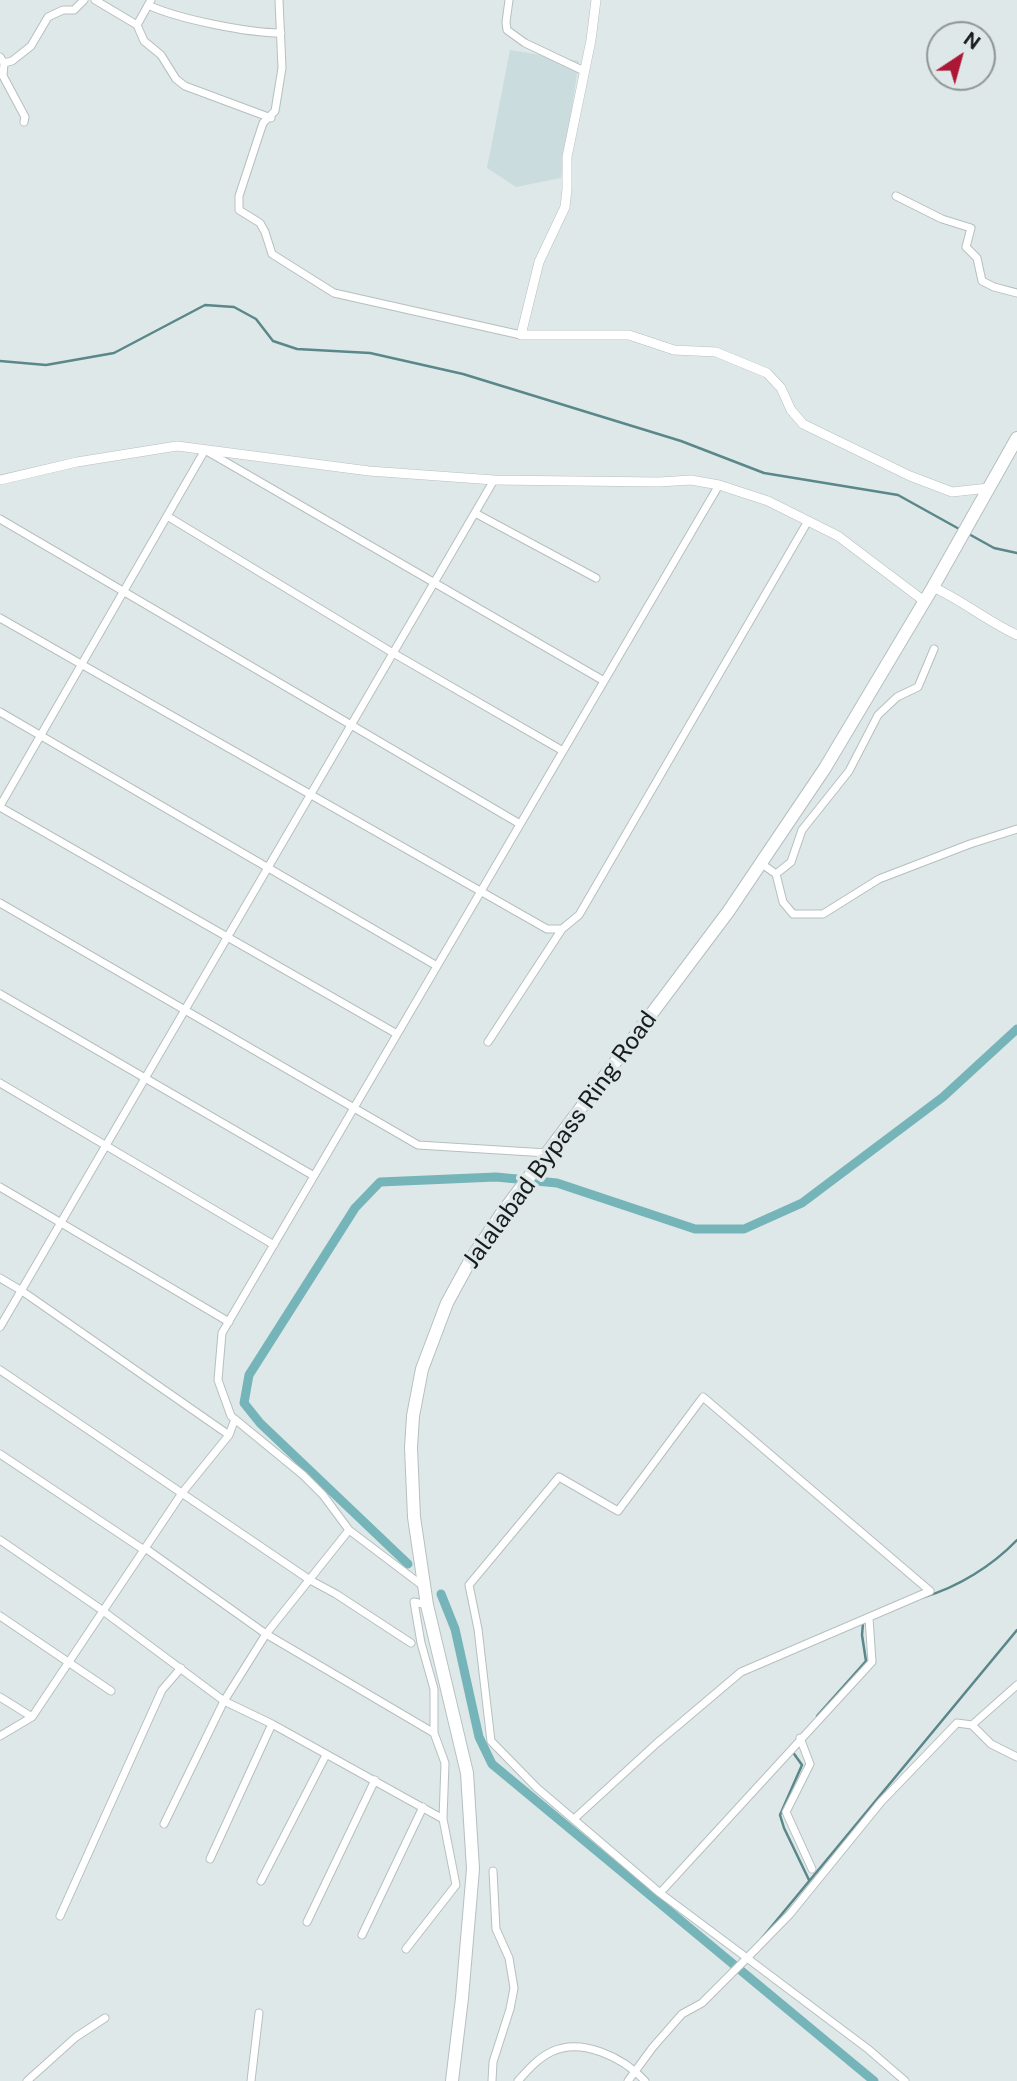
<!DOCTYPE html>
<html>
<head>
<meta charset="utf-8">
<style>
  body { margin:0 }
  #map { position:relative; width:1017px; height:2081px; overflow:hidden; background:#dfe8e8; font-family:"Public Sans",sans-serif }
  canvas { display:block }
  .north { position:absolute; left:926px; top:21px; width:70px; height:70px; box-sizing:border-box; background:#dfe8e8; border:2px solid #909696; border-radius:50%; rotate:36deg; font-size:19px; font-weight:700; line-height:28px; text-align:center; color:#191c1c }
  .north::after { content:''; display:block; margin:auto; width:24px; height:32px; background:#ac1736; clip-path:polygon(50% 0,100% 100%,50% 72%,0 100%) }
</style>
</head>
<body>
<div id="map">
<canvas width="1017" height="2081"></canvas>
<div class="north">N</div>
</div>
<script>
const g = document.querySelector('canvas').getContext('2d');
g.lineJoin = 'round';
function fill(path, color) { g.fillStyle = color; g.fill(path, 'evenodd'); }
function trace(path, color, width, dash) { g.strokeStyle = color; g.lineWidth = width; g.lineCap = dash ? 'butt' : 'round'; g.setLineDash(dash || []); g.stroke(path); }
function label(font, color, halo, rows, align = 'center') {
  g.font = font + ' "Public Sans",sans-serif'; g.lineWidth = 7; g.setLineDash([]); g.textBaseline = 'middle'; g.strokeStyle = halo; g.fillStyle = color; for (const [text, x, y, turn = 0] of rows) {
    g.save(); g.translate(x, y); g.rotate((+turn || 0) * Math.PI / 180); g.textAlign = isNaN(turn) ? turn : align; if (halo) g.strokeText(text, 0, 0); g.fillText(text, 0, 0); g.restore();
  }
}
fill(new Path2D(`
  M510,50l69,11 -18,117 -45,9 -29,-19z`), '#cadcdd');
trace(new Path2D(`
  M0,361l46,4 68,-12 91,-48 29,2 22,12 17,22 24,8 73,4 93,21 218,67 83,32 134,22 63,35
  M967,533l27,15 23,5
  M924,1597c34,-10 68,-31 93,-57
  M817,1716l49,-55 -4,-26 1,-12
  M792,1751l10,14 -22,50 4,13 25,52
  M762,1938l255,-308`), '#59878a', 2.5);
trace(new Path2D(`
  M536,1181l21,2 138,46h49l58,-26 141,-106 74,-68
  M408,1564l-148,-141 -16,-20 5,-28 106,-167 25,-26 116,-5 21,2
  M441,1594l14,35 24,108 13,27 382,317`), '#75b5b9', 9);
const minor = new Path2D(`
  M95,0l42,25 7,16 17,14 15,24 9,7 86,32
  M279,0l3,68 -7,43 -12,12 -24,73v14l21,13 5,9 7,22 62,39 187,42
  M509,0l-3,22 1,8 18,13 59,28
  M148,5c30,14 100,28 133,28
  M137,25l14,-25
  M0,57l4,6 -1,13 22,41 -1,5
  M4,63l8,-2 19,-15 17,-29 15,-7h11l10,-10
  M896,196l46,23 29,9 -5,19 11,11 5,23 12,6 23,6
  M475,513l121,65
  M167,516l226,137 170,98
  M0,519l520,305
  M0,618l547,311h15l17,-14 229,-394
  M0,712l437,254
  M0,806l205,-356 399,231
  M0,807l397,227
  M762,864l14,10 7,28 10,12h30l56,-35 91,-35 47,-15
  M776,874l15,-12 11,-32 47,-59 29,-56 19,-18 21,-10 16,-38
  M0,903l418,242 129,8
  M0,994l314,182
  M488,1042l74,-113
  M0,1083l274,162
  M0,1187l229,135
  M0,1278l22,13 207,144
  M0,1327l494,-847
  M0,1370l310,210 26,14 75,49
  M0,1454l141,94h4l121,86 168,99
  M0,1540l99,68 125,93 48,23 171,95
  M423,1586l-74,-56 -26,-35 -20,-20 -72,-59 -13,-36 4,-47 497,-848
  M0,1616l111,75
  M0,1697l32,20
  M972,1725l19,19 26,13
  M0,1736l32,-19 150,-224 47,-58 6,-16
  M800,1738l10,26 -24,48 26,57
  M574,1819l83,-76 84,-71 189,-81 -227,-194 -85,114 -59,-34 -90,108 9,44 13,112 46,47 123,105 87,65 -45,45 -20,11 -29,33 -25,34
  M164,1824l60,-123 42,-67 83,-104
  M210,1859l62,-135
  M261,1881l65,-126
  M660,1893l212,-231 -3,-44
  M60,1916l102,-226 19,-22
  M307,1922l68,-142
  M362,1935l61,-128
  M406,1949l50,-64 -13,-66 2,-56 -11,-30v-44l-13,-46 -7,-41 13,3
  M27,2081l49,-44 29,-19
  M251,2081l8,-68
  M492,2081l1,-19 17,-53 4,-21 -5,-30 -13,-29 -3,-58
  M518,2081c9,-10 20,-23 33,-29 31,-15 73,6 94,29
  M905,2081l-37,-32 -121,-91 43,-44 91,-112 76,-79 15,2 45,-40`);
const tertiary = new Path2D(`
  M596,0l-5,40 -24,117v32l-2,18 -26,55 -18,73h108l45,15 42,2 51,21 14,15 10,22 12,14 107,52 42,16 37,-4
  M0,480l77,-18 100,-16 192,25 125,9 165,2 32,-2 28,5 49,16 70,35 86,65
  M933,587c30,14 54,34 84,48`);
const trunk = new Path2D(`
  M452,2081l10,-83 11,-129 -6,-96 -40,-168 -13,-88 -3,-69 2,-32 9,-47 25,-66 24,-44 31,-46 226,-301 97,-144 108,-181 84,-149`);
trace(minor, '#b6bfbf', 9);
trace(tertiary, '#b6bfbf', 10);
trace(trunk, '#b6bfbf', 14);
trace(minor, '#fff', 7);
trace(tertiary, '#fff', 9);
trace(trunk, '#fff', 12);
label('24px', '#191c1c', '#dfe8e8', [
  ["Jalalabad Bypass Ring Road",560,1140,-54]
]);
</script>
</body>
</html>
